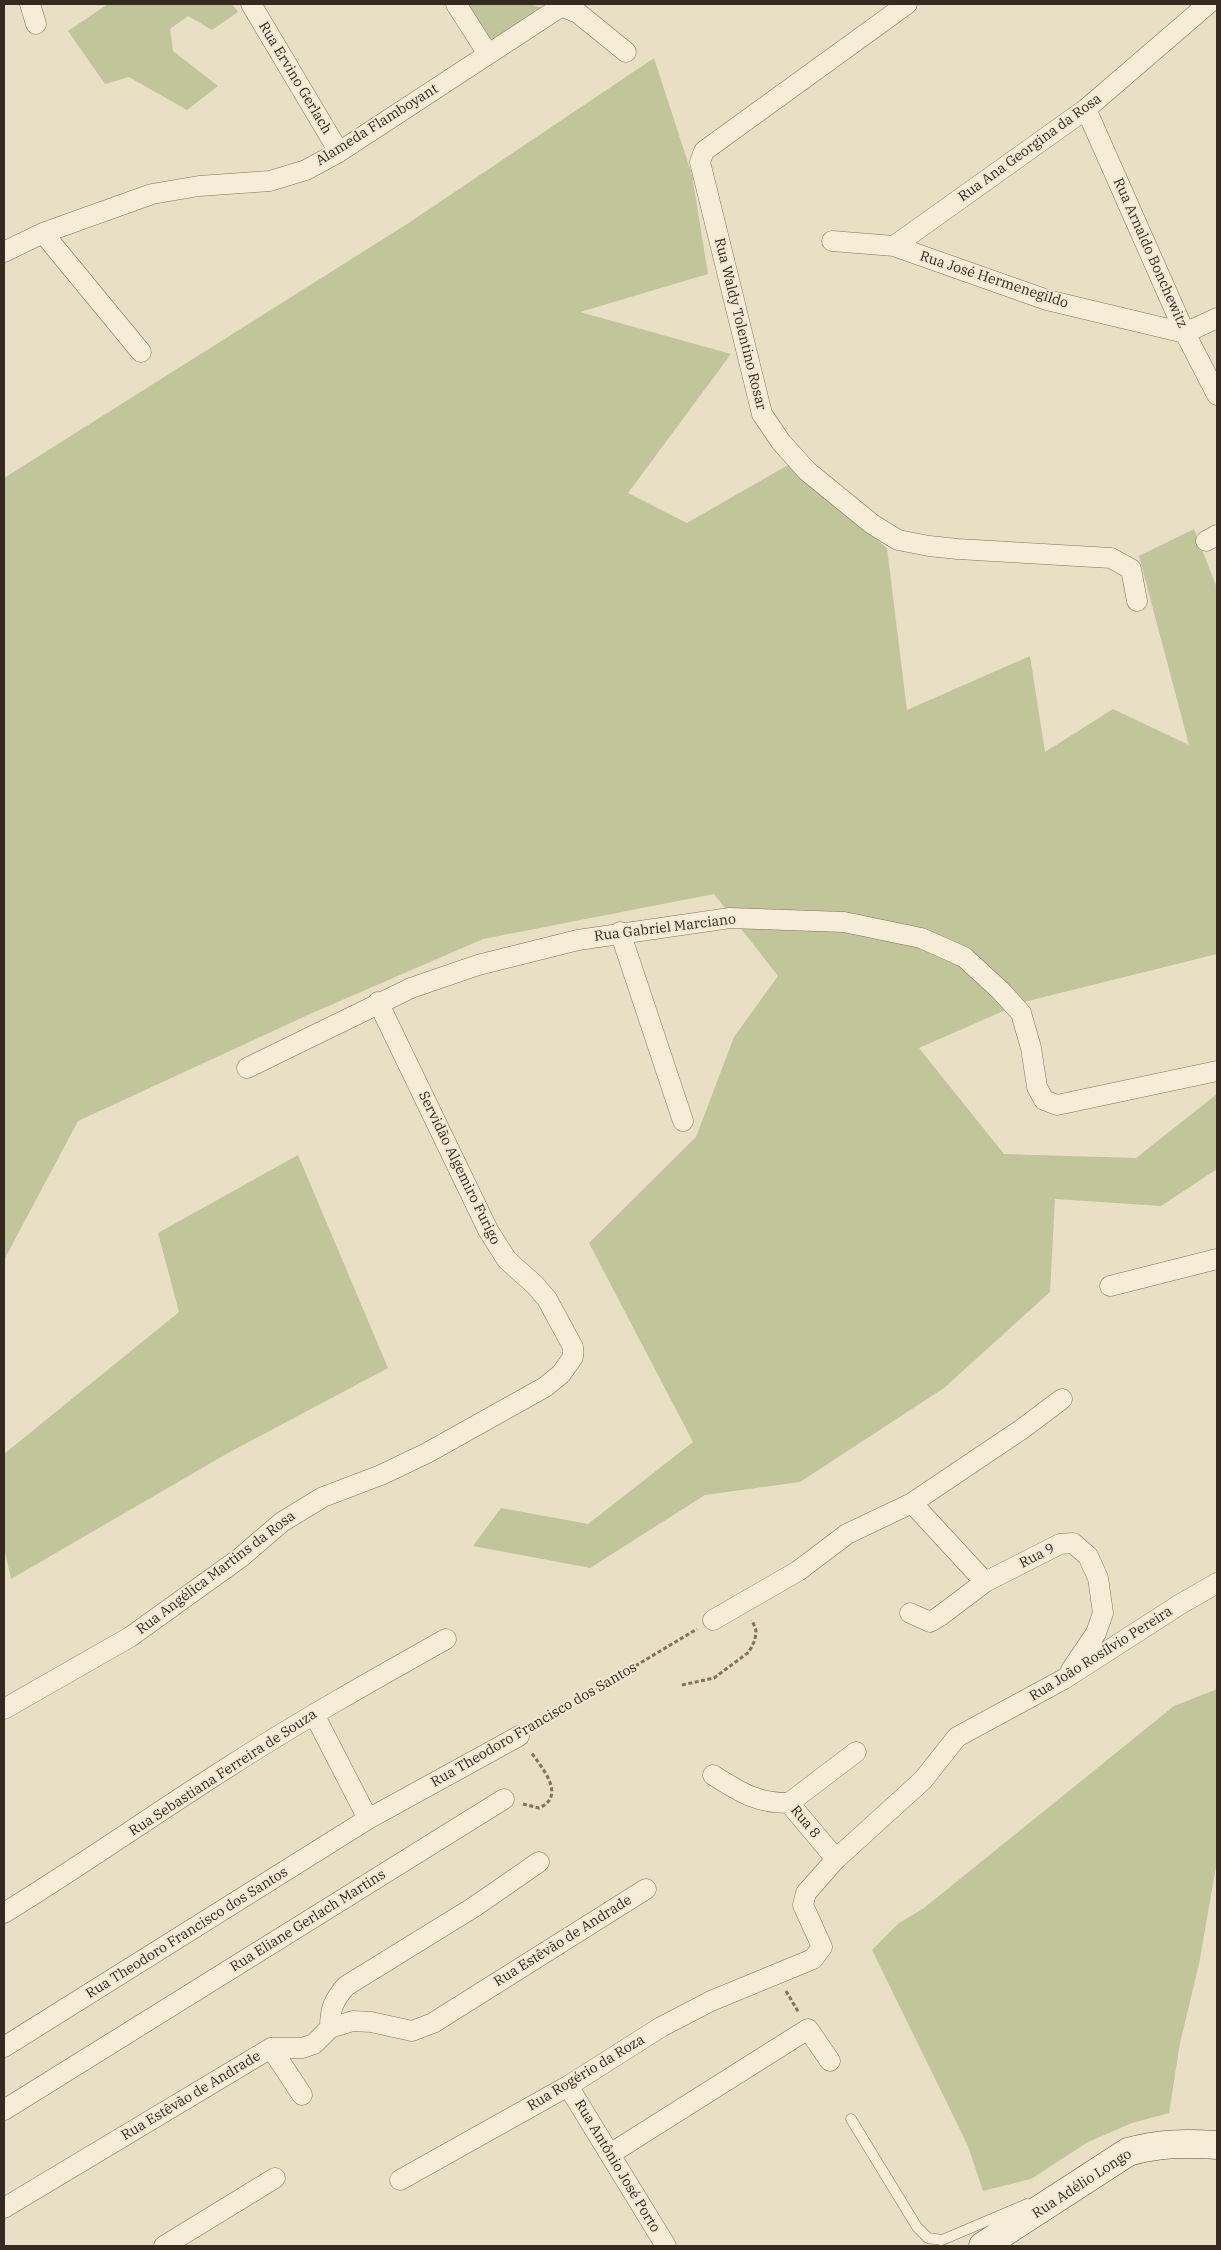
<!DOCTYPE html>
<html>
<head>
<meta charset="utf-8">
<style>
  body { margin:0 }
  #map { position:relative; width:1221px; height:2250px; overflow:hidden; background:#e9dfc5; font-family:"IBM Plex Serif",serif }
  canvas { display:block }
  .frame { position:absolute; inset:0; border:5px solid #342a1f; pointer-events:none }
</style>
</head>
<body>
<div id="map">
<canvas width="1221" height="2250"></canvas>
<div class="frame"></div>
</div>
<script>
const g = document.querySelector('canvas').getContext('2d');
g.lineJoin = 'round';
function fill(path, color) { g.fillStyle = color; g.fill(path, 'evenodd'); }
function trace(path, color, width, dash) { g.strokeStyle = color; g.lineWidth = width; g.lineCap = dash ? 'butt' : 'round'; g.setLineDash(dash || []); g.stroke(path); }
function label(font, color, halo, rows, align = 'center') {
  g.font = font + ' "IBM Plex Serif",serif'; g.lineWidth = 4; g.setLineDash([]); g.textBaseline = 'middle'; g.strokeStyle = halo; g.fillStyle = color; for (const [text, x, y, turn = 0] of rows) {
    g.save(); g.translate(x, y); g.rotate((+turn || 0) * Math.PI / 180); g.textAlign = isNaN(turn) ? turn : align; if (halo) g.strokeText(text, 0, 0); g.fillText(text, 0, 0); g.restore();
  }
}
fill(new Path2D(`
  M108,4h124l6,8 -26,18 -24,-14 -18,13 3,22 45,35 -31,24 -58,-33 -24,7 -37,-53z
  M468,4h60l15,4 -51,33z
  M654,58l38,117 16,99 -128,38 151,42 -103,139 59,30 101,-58 99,83 20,162 123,-54 15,96 68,-43 76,36 -50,-189 55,-27 23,59v366l-193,48 -105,46 85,106 132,4 81,-64v75l-56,37 -106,-7 -5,93 -106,96 -144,94 -95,13 -115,73 -117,-22 28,-38 87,16 105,-82 -104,-199 107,-106 38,-100 44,-61 -64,-82 -231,45 -173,75 -232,107 -74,139v-782l403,-254z
  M298,1155l90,213 -160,85 -217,126 -7,-31v-94l175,-142 -21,-79z
  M1217,1689v172l-18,103 -19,79 -11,70 -37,10 -44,19 -57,37 -48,12 -15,-45 -96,-196 27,-27 25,-15 250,-202z`), '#c0c69a');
const lane = new Path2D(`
  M851,2119l66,108 11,11 14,2 85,-36`);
const street = new Path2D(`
  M30,4l6,20
  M251,4l88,148
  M456,4l32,50
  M555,4l23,9 48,39
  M907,4l-203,147 -4,11 62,252 19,28 26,29 65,53 26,16 31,6 29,3 153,9 20,11 6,32
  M1086,109l99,224 32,62
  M43,233l98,119
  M832,241l62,5 153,54 138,33 32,-15
  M894,246l192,-137 122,-105
  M4,252l39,-19 109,-39 47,-8 71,-5 36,-11 33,-18 223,-146
  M1206,541l11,-6
  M620,932l63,189
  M247,1068l164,-80 67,-23 100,-25 152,-22 114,4 77,16 43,19 36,33 21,23 10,35 6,39 7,13 13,5 160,-34
  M1110,1286l107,-27
  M912,1503l73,79 75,-38 13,-1 15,13 10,22 5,35 -7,20 -25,37
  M910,1613l20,9 10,-6 45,-34
  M713,1620l85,-49 49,-37 65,-31 110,-74 40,-30
  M4,1709l126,-72 110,-79 42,-36 41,-25 58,-22 46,-22 118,-66 16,-13 12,-17v-10l-26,-48 -12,-14 -28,-25 -19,-30 -110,-228
  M314,1714l54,105
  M713,1775c27,17 43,28 76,28l47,56
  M789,1803l67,-51
  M4,1913c77,-47 150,-99 226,-147 70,-45 143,-86 216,-127
  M330,2028c0,-19 3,-27 16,-42l128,-79 65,-45
  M4,2047l364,-228 151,-83
  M271,2048l31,47
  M568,2086l98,160
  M4,2110l500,-311
  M610,2154l198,-125 22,32
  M400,2180l168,-94 93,-59 50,-26 102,-42 9,-12 -19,-42 3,-12 30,-34 87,-79 34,-43 107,-58 115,-74 38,-22
  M4,2208l267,-160h31l12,-4 16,-16 23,-7 18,1 41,9 21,-8 213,-134
  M164,2246l111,-68`);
const secondary = new Path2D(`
  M983,2246l145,-94c31,-9 58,-9 89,-7`);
trace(lane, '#82725d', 11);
trace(street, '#82725d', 21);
trace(secondary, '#645340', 29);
trace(new Path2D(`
  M682,1685l32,-7 35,-26 6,-12 1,-10 -4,-10
  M535,1726l162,-97
  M523,1804l16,4c28,-12 3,-40 -8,-56
  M786,1991l13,22`), '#82725d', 3, [4, 2.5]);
trace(lane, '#f5edd7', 10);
trace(street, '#f5edd7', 20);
trace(secondary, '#f5edd7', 28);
label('14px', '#342a1f', '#f1e9d4', [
  ["Rua Ervino Gerlach",295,78,59],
  ["Alameda Flamboyant",377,125,-32],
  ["Rua Ana Georgina da Rosa",1030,148,-36],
  ["Rua Arnaldo Bonchewitz",1150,253,66],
  ["Rua José Hermenegildo",994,280,18],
  ["Rua Waldy Tolentino Rosar",740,324,76],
  ["Rua Gabriel Marciano",665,928,-7],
  ["Servidão Algemiro Furigo",459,1168,64],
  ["Rua 9",1037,1556,-27],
  ["Rua Angélica Martins da Rosa",216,1573,-37],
  ["Rua João Rosílvio Pereira",1101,1654,-32],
  ["Rua Theodoro Francisco dos Santos",534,1725,-30],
  ["Rua Sebastiana Ferreira de Souza",223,1773,-33],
  ["Rua 8",805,1822,50],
  ["Rua Eliane Gerlach Martins",308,1921,-32],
  ["Rua Theodoro Francisco dos Santos",187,1933,-32],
  ["Rua Estêvão de Andrade",563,1941,-32],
  ["Rua Rogério da Roza",586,2073,-31],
  ["Rua Estêvão de Andrade",191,2096,-31],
  ["Rua Antônio José Porto",617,2166,59],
  ["Rua Adélio Longo",1082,2184,-33]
]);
</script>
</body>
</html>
